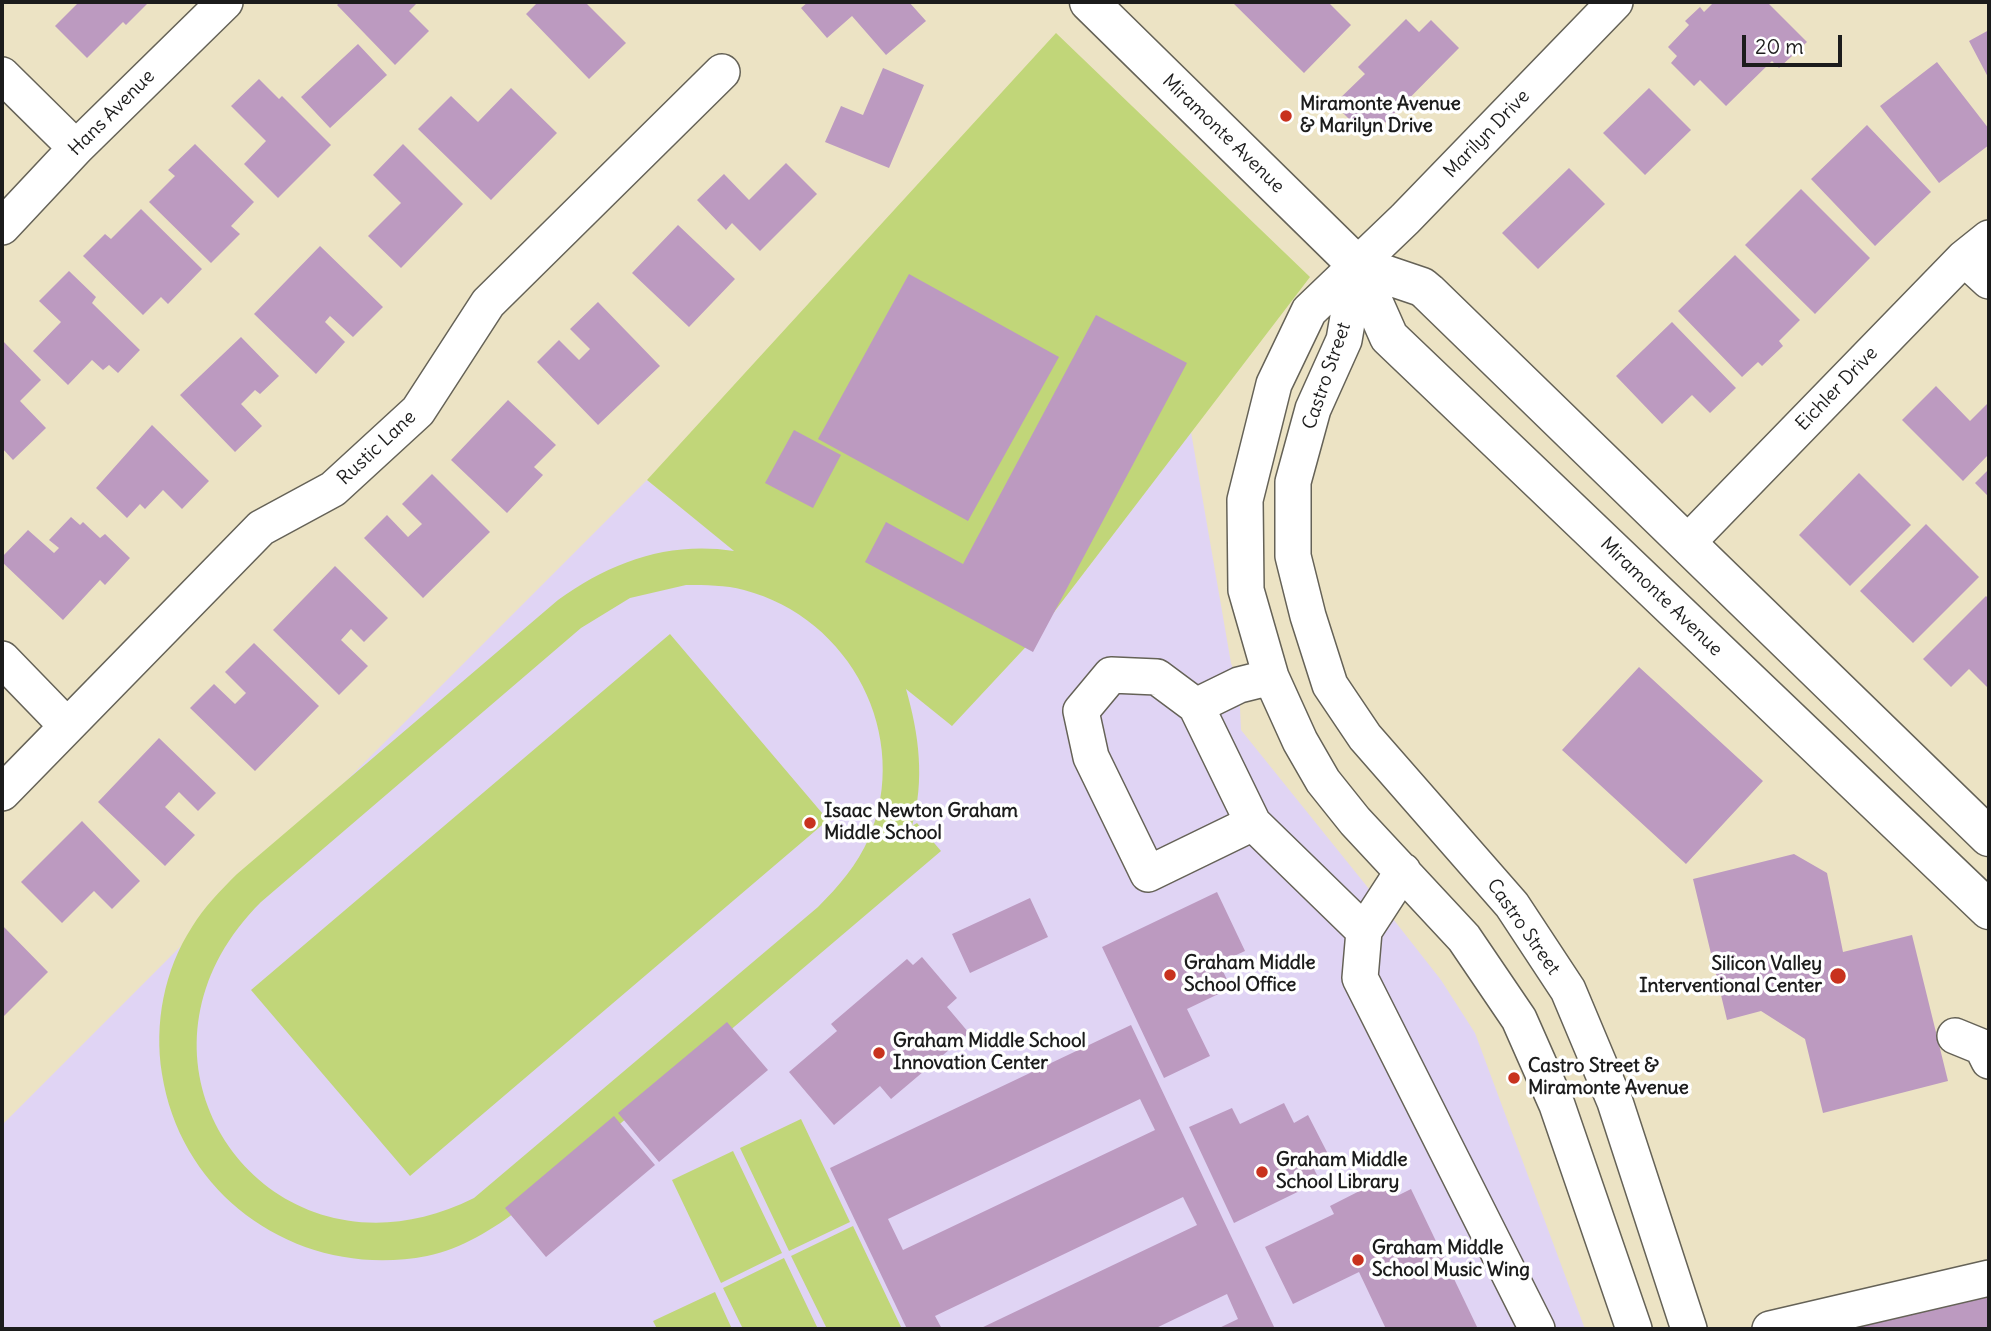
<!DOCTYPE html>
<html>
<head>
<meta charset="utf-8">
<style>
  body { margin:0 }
  #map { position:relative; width:1991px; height:1331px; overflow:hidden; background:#ece3c4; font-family:Delius,sans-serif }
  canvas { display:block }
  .frame { position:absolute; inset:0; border:4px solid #1c1c1c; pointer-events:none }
  .scale { position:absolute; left:1742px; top:35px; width:100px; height:32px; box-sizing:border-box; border:4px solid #1c1c1c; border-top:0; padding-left:9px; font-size:21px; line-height:24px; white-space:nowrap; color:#1c1c1c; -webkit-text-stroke:5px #fff; paint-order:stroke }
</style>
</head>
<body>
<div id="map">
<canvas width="1991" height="1331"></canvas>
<div class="frame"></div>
<div class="scale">20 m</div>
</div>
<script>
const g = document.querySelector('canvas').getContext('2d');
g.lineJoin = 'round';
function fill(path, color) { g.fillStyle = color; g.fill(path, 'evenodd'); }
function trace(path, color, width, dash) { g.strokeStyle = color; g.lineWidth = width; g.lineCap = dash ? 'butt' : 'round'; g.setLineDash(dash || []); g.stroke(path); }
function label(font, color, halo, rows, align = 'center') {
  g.font = font + ' Delius,sans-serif'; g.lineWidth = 7; g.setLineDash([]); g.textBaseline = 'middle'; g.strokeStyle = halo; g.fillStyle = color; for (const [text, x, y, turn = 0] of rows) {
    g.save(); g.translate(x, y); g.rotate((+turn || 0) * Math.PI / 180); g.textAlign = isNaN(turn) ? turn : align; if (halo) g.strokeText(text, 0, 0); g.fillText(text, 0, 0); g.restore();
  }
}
fill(new Path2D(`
  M1191,432l40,231 8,22 2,45 149,185 51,65 34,53 110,296h-1583v-204l645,-645 305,245 83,-88z`), '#e0d4f4');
fill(new Path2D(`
  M1056,33l254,244 -275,360 -83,89 -46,-37c13,45 19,91 6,137l5,-3 24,28 -420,357c-28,21 -59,41 -94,48 -124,24 -245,-55 -265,-182 -8,-50 2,-104 30,-147 12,-20 28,-36 45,-53l321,-274c53,-38 110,-59 176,-49l-87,-71zM686,585c20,0 39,0 58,5 107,28 168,146 125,248 -12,27 -30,48 -51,69l-344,291c-203,102 -375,-135 -213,-296l320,-274 49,-30z
  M670,634l158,186 -418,356 -159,-186z
  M801,1119l49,103 -61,29 -49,-103z
  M733,1151l49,102 -61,30 -49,-103z
  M853,1226l49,103h-75l-36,-73z
  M784,1258l34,71h-75l-20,-41z
  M715,1292l17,37h-75l-4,-8z`), '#c1d679');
fill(new Path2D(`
  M79,2h70l-23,23 -3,-3 -36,36 -32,-32z
  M340,2h78l-9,9 20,20 -34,34 -58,-60z
  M538,2h47l41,41 -37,36 -63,-65z
  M808,2h101l17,19 -40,34 -34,-39 -25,22 -26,-30z
  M1232,2h66l3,2 27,-2 23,23 -47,48z
  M1714,2h53l40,40 -28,26 -7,-7 -46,45 -26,-26 -6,6 -23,-23 6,-7 -9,-9 21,-22 -4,-4 15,-14 4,5z
  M1406,19l13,13 12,-12 28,28 -90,91 -35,-35 31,-30 -7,-7z
  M1989,30v49l-20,-38z
  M358,44l29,31 -57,53 -29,-31z
  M1937,62l52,67v16l-50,38 -59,-77z
  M883,68l41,17 -35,83 -64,-26 16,-36 22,9z
  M259,79l20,20 3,-3 49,49 -53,53 -34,-34 22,-23 -35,-35z
  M511,88l46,45 -66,67 -73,-71 33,-33 27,26z
  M1649,88l42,42 -46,45 -42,-42z
  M1867,125l64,67 -56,54 -64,-67z
  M195,144l59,58 -23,24 9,8 -29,29 -62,-61 26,-26 -7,-6z
  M403,144l60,60 -62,64 -33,-32 33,-33 -28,-28z
  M786,163l31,31 -57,57 -28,-28 -6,7 -29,-30 27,-26 25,26z
  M1569,168l36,36 -67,65 -36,-36z
  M1801,189l69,69 -55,56 -70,-69z
  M141,209l61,60 -34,35 -7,-7 -18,18 -60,-59 22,-22 6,5z
  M678,225l57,54 -46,48 -57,-54z
  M320,246l63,61 -30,30 -23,-21 -5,6 20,20 -29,32 -62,-60z
  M1735,255l65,65 -21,21 4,5 -21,20 -4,-4 -16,15 -64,-66z
  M69,271l27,26 -4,6 48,47 -22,23 -9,-8 -6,5 -11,-10 -24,25 -35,-34 28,-29 -22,-21z
  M909,274l150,83 -91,164 -150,-82z
  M598,302l62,64 -62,59 -61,-63 22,-22 20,20 11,-11 -20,-20z
  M1096,315l91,48 -154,289 -168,-90 21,-40 77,42z
  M1672,322l64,66 -26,25 -18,-18 -30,29 -46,-48z
  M241,337l38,39 -19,18 -5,-4 -14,14 21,22 -27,26 -55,-57z
  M2,340l39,40 -21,21 26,27 -33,32 -11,-12z
  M1936,386l34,35 19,-19v52l-26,27 -61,-61z
  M508,400l48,45 -22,22 9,8 -36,38 -56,-53z
  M152,425l57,56 -27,28 -19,-19 -18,19 -5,-5 -13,14 -31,-30z
  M794,430l47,25 -28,53 -48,-25z
  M1989,469v28l-14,-14z
  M1859,473l52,52 -61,61 -51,-51z
  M432,474l58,58 -67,66 -59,-60 23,-23 21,22 14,-13 -20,-20z
  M71,517l9,8 3,-3 17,16 5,-4 25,24 -25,27 -5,-5 -37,40 -61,-58v-5l26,-27 26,23 5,-5 -10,-8z
  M1926,524l53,53 -66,66 -53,-52z
  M335,566l53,52 -24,24 -13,-13 -10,11 27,26 -29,29 -66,-65z
  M1986,596l3,3v90l-20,-20 -18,18 -28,-28z
  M254,643l65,63 -64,65 -65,-63 24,-24 21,20 11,-11 -21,-21z
  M1639,667l124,114 -77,83 -124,-114z
  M159,738l57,55 -18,18 -19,-19 -14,15 30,28 -30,31 -67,-64z
  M82,821l58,60 -28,28 -18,-18 -32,32 -41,-41z
  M1794,854l33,19 16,79 69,-17 36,146 -125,32 -18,-74 -44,-28 -34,9 -34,-141z
  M1217,892l28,59 -26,12 12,25 -44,21 23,47 -46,22 -62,-131z
  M1030,898l18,39 -78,36 -18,-39z
  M2,925l46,47 -46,46z
  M922,957l35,41 -10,9 22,26 -78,66 -11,-13 -46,39 -45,-53 48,-41 -6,-7 76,-65 6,6z
  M727,1022l41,48 -109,92 -41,-49z
  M1131,1025l144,304h-58l21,-10 -11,-25 -73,35h-175l218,-104 -14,-28 -248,119 7,13h-35l-77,-161zM1140,1099l15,31 -252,120 -15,-31z
  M1284,1103l10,20 14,-8 20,39 -17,9 9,18 -86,42 -45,-96 43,-19 8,16z
  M614,1116l41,49 -109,92 -41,-49z
  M1387,1177l10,19 14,-7 67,140h-92l-27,-57 -66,32 -28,-57 69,-33 -4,-8z
  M1989,1295v34h-142v-1z`), '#bc9ac0');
const minor = new Path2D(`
  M1615,2l-210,217 -96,92 -35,73 -29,116 1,90 25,87 29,64 23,40 32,40 109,117 55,81 38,86 77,224
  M2,75l74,73
  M2,227l74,-79 149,-146
  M1964,258l25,23
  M1357,265l-13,75 -31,69 -20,73v74l15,60 22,69 35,52 147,168 56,85 47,112 74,227
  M1687,543l277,-285 25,-20
  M2,659l64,66
  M1196,706l57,117 -105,51 -57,-117 -10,-46 30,-36 46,2 39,29 43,-21 32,-8
  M2,793l259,-265 72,-39 85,-78 70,-108 234,-231
  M1253,823l111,108
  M1403,871l-39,60 -4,47 177,351
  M1955,1036l27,11 7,14
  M1770,1329l219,-51`);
const major = new Path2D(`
  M1089,2l268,263 32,72 600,573
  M1357,265l65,22 6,5 561,545`);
trace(minor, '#656257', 38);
trace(major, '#656257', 41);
trace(minor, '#fff', 35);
trace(major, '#fff', 38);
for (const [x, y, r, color] of [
  [1286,116,7,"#c8321e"],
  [810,823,7,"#c8321e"],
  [1170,975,7,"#c8321e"],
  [1838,976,9,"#c8321e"],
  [879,1053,7,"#c8321e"],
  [1514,1078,7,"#c8321e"],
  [1262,1172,7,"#c8321e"],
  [1358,1260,7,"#c8321e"]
]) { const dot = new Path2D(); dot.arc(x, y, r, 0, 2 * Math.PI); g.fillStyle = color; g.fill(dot); trace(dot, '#fff', 2.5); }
label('bold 19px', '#1c1c1c', '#fff', [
  ["Miramonte Avenue",1300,105],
  ["& Marilyn Drive",1300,127],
  ["Isaac Newton Graham",824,812],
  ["Middle School",824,834],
  ["Graham Middle",1184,964],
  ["School Office",1184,986],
  ["Silicon Valley",1822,965,"right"],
  ["Interventional Center",1822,987,"right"],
  ["Graham Middle School",893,1042],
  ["Innovation Center",893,1064],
  ["Castro Street &",1528,1067],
  ["Miramonte Avenue",1528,1089],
  ["Graham Middle",1276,1161],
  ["School Library",1276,1183],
  ["Graham Middle",1372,1249],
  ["School Music Wing",1372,1271]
], 'left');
label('19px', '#1c1c1c', '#fff', [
  ["Hans Avenue",112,113,-45],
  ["Miramonte Avenue",1223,134,44],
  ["Marilyn Drive",1487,134,-46],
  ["Castro Street",1327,376,-71],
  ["Eichler Drive",1837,389,-46],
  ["Rustic Lane",377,448,-43],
  ["Miramonte Avenue",1661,597,44],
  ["Castro Street",1523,927,55]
]);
</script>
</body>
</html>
